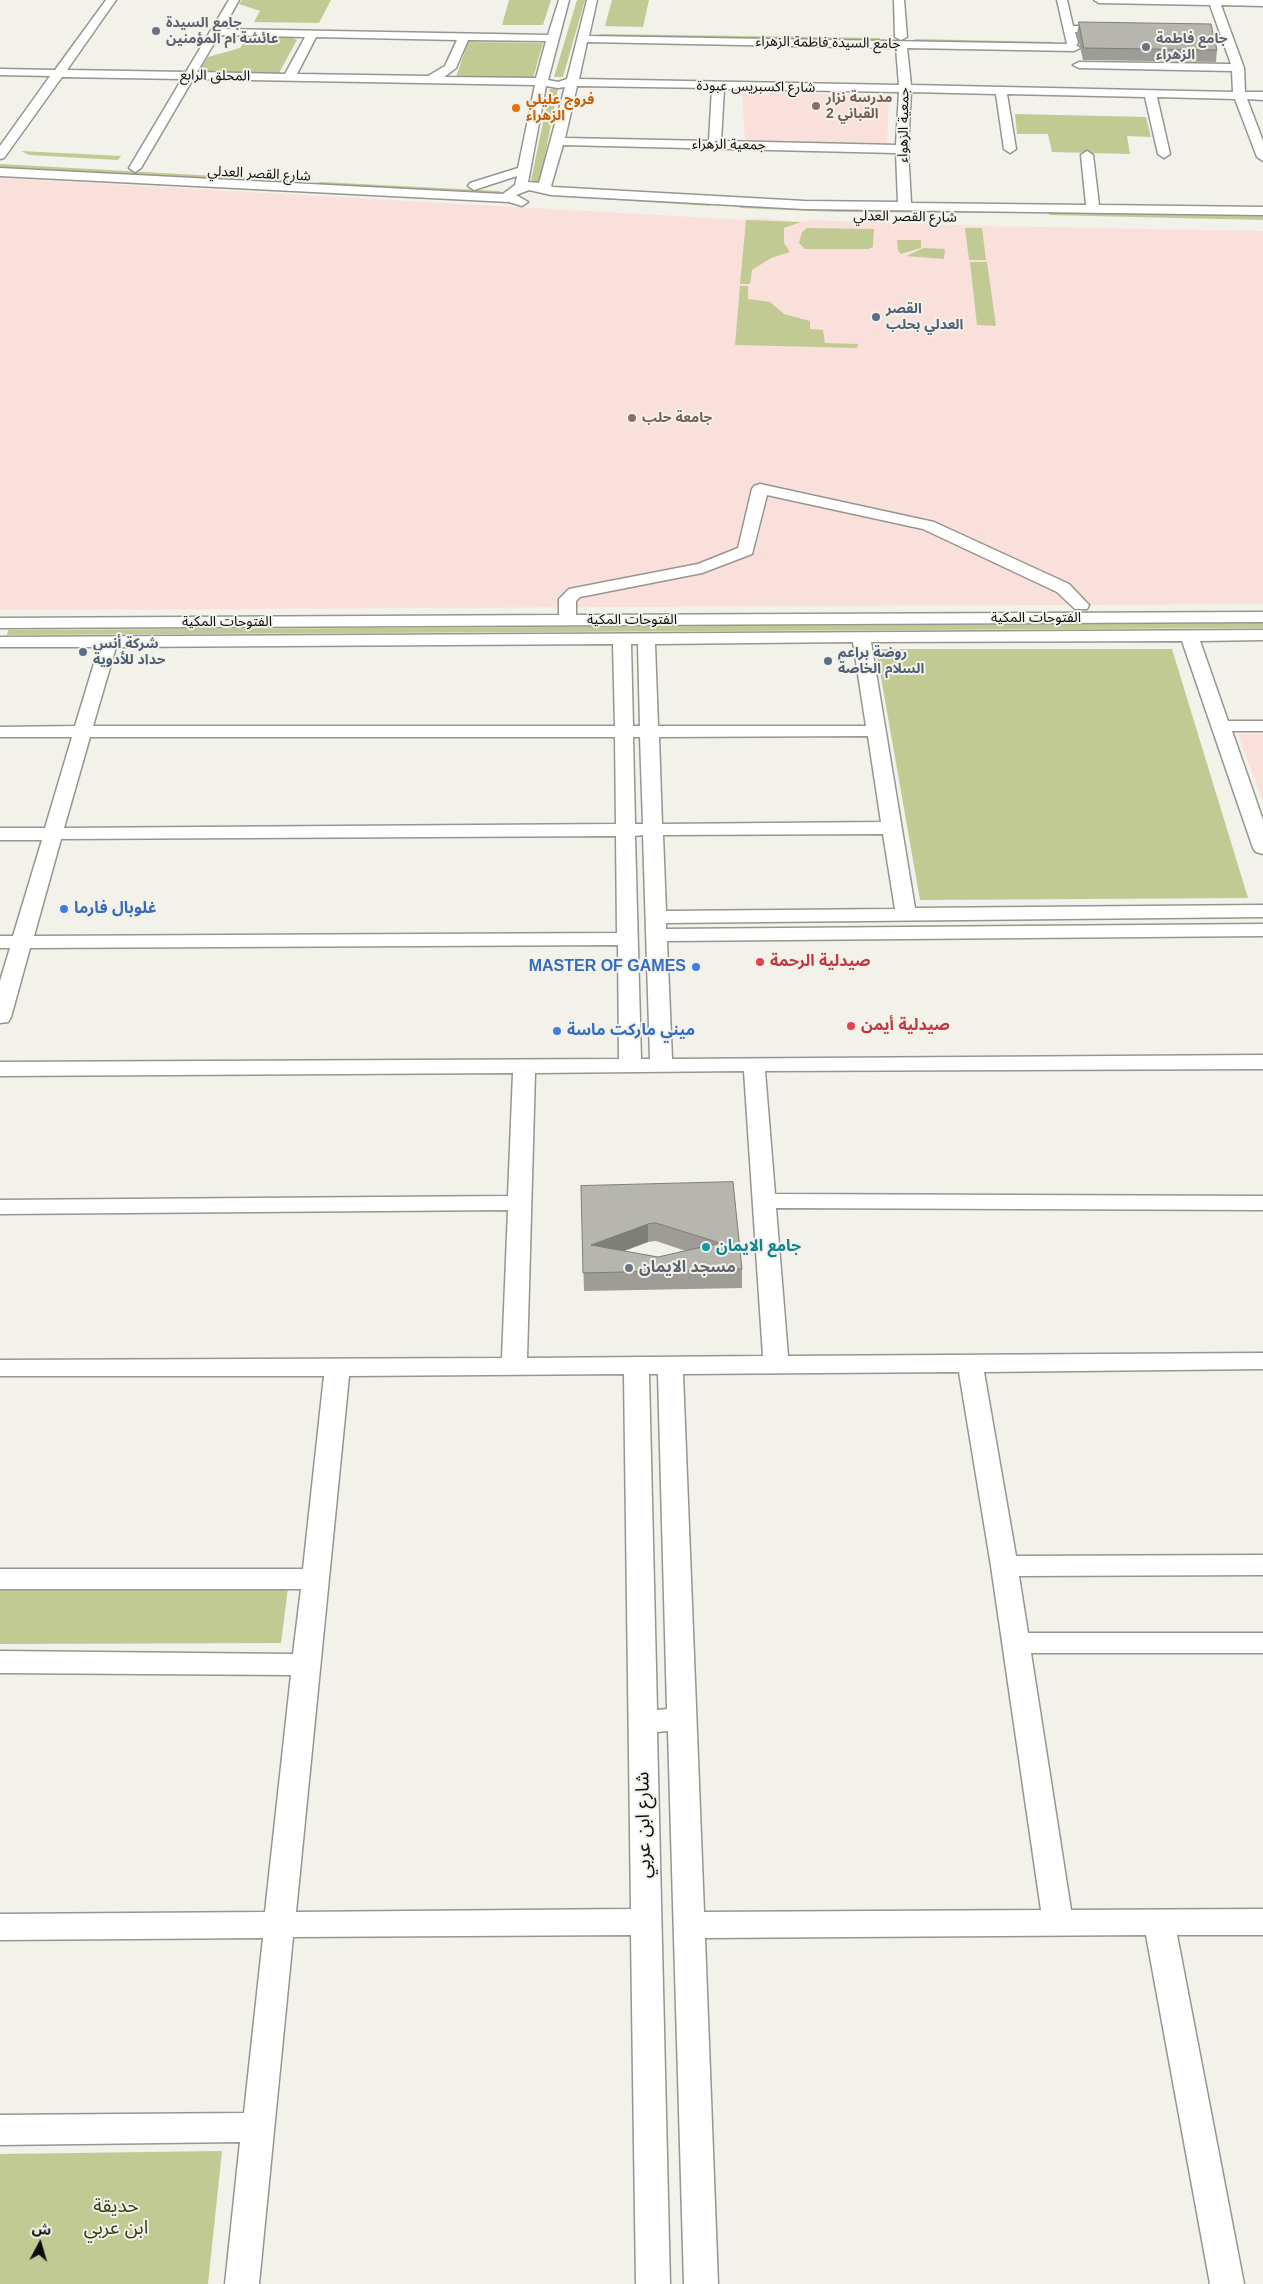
<!DOCTYPE html>
<html>
<head>
<meta charset="utf-8">
<style>
  body { margin:0 }
  #map { position:relative; width:1263px; height:2284px; overflow:hidden; background:#f2f1ea; font-family:Helvetica,"Noto Sans Arabic",sans-serif }
  canvas { display:block }
  .north { position:absolute; left:15px; top:2219px; width:50px; height:50px; -webkit-text-stroke:4px #f2f1ea; paint-order:stroke; rotate:6deg; font-size:14px; font-weight:700; line-height:20px; text-align:center; color:#0d0c0a }
  .north::after { content:''; display:block; margin:auto; width:18px; height:22px; background:#0d0c0a; clip-path:polygon(50% 0,100% 100%,50% 72%,0 100%) }
</style>
</head>
<body>
<div id="map">
<canvas width="1263" height="2284"></canvas>
<div class="north">ش</div>
</div>
<script>
const g = document.querySelector('canvas').getContext('2d');
g.lineJoin = 'round';
function fill(path, color) { g.fillStyle = color; g.fill(path, 'evenodd'); }
function trace(path, color, width, dash) { g.strokeStyle = color; g.lineWidth = width; g.lineCap = dash ? 'butt' : 'round'; g.setLineDash(dash || []); g.stroke(path); }
function label(font, color, halo, rows, align = 'center') {
  g.font = font + ' Helvetica,"Noto Sans Arabic",sans-serif'; g.lineWidth = 4; g.setLineDash([]); g.textBaseline = 'middle'; g.strokeStyle = halo; g.fillStyle = color; for (const [text, x, y, turn = 0] of rows) {
    g.save(); g.translate(x, y); g.rotate((+turn || 0) * Math.PI / 180); g.textAlign = isNaN(turn) ? turn : align; if (halo) g.strokeText(text, 0, 0); g.fillText(text, 0, 0); g.restore();
  }
}
fill(new Path2D(`
  M742,92l147,4 -2,47 -142,-2z
  M0,178l746,42 18,-2 37,4 8,-2 175,6 279,5v373l-1263,6z
  M1238,734h25v68z`), '#fae0db');
fill(new Path2D(`
  M242,0h89l-12,23 -65,-1 6,-11 -21,-7z
  M509,0h42l-8,25h-41z
  M577,0h8l-22,77h-9z
  M612,0h37l-6,27 -38,-1z
  M266,34l23,2 8,4 -19,35 -80,-2 10,-16 32,-9 9,-12z
  M601,34l279,4v3l-282,-6z
  M915,39l138,3 1,3 -139,-3z
  M468,42l75,1 -10,35 -77,-1z
  M555,88l3,1 -18,92 -5,1 -4,-2 19,-91z
  M1015,114l131,3 5,20 -24,-1 3,18 -78,-2 -4,-18h-31z
  M21,151l100,5 -3,4 -89,-5z
  M0,164l288,16 2,2 -290,-15z
  M322,182l177,9 4,2 -6,2 -180,-10 -1,-2z
  M572,195l134,8 5,3 -143,-9z
  M738,205l277,6 4,2 -182,-1 -97,-4z
  M1047,212l216,4v4l-213,-5z
  M746,220l55,2 -17,6v15l6,9 -19,6 -19,12 -2,14h-10z
  M807,228l67,1 -1,18 -5,2h-63l-6,-6 3,-11z
  M965,228h17l4,32h-17z
  M897,240h24v8l-20,6 -3,-3z
  M924,248l21,1 -1,10 -38,-3z
  M970,262h17l9,64 -19,-1z
  M740,286h8v13l22,3 14,12 26,7v8l13,1 2,13 33,1 -1,4 -122,-3z
  M1263,623v5l-1256,7 1,-5z
  M876,649h296l76,249 -328,2z
  M288,1588l-7,55 -281,1v-54z
  M222,2151l-14,133h-208v-130z`), '#c2ca94');
const minor = new Path2D(`
  M106,0h10l-49,70 119,2 43,-72h10l-16,29 325,6 11,-35h10l-21,80 10,2 9,-3 20,-79h10l-8,36 478,8 -10,-44h10l6,26h35l6,3 -6,3h-33l3,11 -2,2 4,3 -6,3 -167,-3 4,37 322,7 -1,-21 -153,-3 -6,-3 6,-3 152,2 -21,-59 -111,-2 -5,-3h169v6l-42,-1 23,63 1,24h18v8l-16,-1 16,42v20l-6,-4 -22,-58 -78,-2 13,57 -6,4 -6,-4 -13,-57 -138,-3 9,55 -6,4 -6,-4 -8,-55 -85,-2 -3,57 3,54 175,2 -5,-50 6,-4 6,4 6,50 164,2v8l-459,-6 -253,-14 -22,-5 -13,5 12,7 -6,4 -13,-4 -509,-26v-8l503,26 12,-9 2,-9 -43,14 -6,-4 2,-3 48,-15 17,-83 -342,-6 -52,89 -6,4 -6,-4 53,-89 -120,-2 -58,81 -4,1v-13l50,-70 -50,-1v-6l55,1zM219,35l86,2 -20,37 -88,-2zM316,37l141,3 -12,26 -17,10 -131,-2zM468,40l78,1 -10,37 -92,-1 12,-9zM587,42l309,6 3,37 -320,-6zM546,86l12,2 7,-1 -26,96 -11,-1zM577,86l135,2 -3,53 -144,-3zM724,89l175,3 -3,53 -175,-4zM563,145l333,8 2,49 -94,-1 -251,-14 -2,-1z
  M894,0h10l3,37 -6,3 -6,-3z
  M760,484l174,38 135,62 20,21 -2,4h-12l-18,-17 -134,-63 -156,-34 -15,59 -50,19 -122,24 -4,4v14l687,-3v10l-1263,6v-10l559,-3v-16l10,-10 129,-25 40,-16 14,-59 2,-3z
  M1263,630v10l-63,1 28,80h35v10h-31l31,89v34l-7,-2 -3,-4 -71,-207 -311,1 44,266 348,-3v12l-597,6v6l597,-5v12l-596,5 5,118 591,-4v14l-498,2 10,123 488,2v14l-487,-2 12,148 475,-3v16l-279,3 32,184 247,-1v20l-244,1 9,57h235v20h-232l40,257 192,-1v26h-86l67,349h-34l-64,-349 -441,3 13,346h-34l-16,-553 -11,1 13,552h-34l-5,-349 -338,2 -34,347h-34l15,-142 -240,3v-30l244,-2 19,-175 -263,2v-26l265,-2 26,-237 -291,-2v-22l293,3 8,-65h-301v-20h303l21,-193h-324v-16l502,-2 6,-148 -508,4v-14l508,-4 5,-123 -513,3v-14l619,-3 -1,-114 -588,3 -19,69 -3,5 -8,1v-42l10,-33h-10v-12h13l29,-96h-42v-12h45l27,-91h-72v-10l75,-1 24,-79h-99v-10zM853,642l13,84h-208l-3,-82zM613,644l2,82h-522l23,-79zM631,644h7l2,82h-7zM868,736l13,86 -219,2 -3,-87zM90,737h525l1,87 -552,4zM633,737h7l3,87h-8zM883,834l12,75 -229,2 -3,-76zM643,835l7,224h-9l-6,-223zM616,836l1,97 -583,3 27,-97zM744,1071l19,285 -236,2 8,-285zM959,1372l32,194 50,344 -337,2 -21,-538zM624,1374l7,535 -335,3 53,-536zM649,1374h9l9,335 -10,1z`);
trace(minor, '#96958f', 3);
fill(minor, '#fff');
fill(new Path2D(`
  M1079,22l138,28 -1,12 -133,-2 -6,-26z
  M733,1182l9,87v19l-158,3 -3,-105zM656,1241l30,10 -28,6 -34,-6 24,-9z`), '#9d9c96');
fill(new Path2D(`
  M648,1224v18l-57,21v-18z`), '#7f7f7a');
const building = new Path2D(`
  M1079,22l132,2 6,26 -133,-2z
  M733,1182l9,87 -159,4 -2,-87zM656,1223l64,20 -62,14 -67,-12 57,-21z`);
fill(building, '#b6b5ae');
trace(building, '#7f7f7a', 1);
for (const [x, y, r, color] of [
  [156,31,5,"#6b7280"],
  [1146,47,5,"#6b7280"],
  [816,106,5,"#8d6e63"],
  [516,108,5,"#e8710a"],
  [876,317,5,"#5c6f8a"],
  [632,418,5,"#8d6e63"],
  [83,652,5,"#5c6f8a"],
  [828,661,5,"#5c6f8a"],
  [64,909,5,"#3f7fe0"],
  [760,962,5,"#e0444e"],
  [696,967,5,"#3f7fe0"],
  [851,1026,5,"#e0444e"],
  [557,1031,5,"#3f7fe0"],
  [706,1247,5,"#0f9aa8"],
  [629,1268,5,"#6b7280"]
]) { const dot = new Path2D(); dot.arc(x, y, r, 0, 2 * Math.PI); g.fillStyle = color; g.fill(dot); trace(dot, '#f2f1ea', 2); }
label('bold 14px', '#5b616d', '#f2f1ea', [
  ["جامع السيدة",166,23],
  ["عائشة ام المؤمنين",166,39],
  ["جامع فاطمة",1156,39],
  ["الزهراء",1156,55]
], 'left');
label('14px', '#0d0c0a', '#f2f1ea', [
  ["جامع السيدة فاطمة الزهراء",828,43,1],
  ["المحلق الرابع",215,76,1],
  ["شارع اكسبريس عبودة",756,87,1],
  ["جمعية الزهواء",904,125,-89],
  ["جمعية الزهراء",729,145,1],
  ["شارع القصر العدلي",259,174,3],
  ["شارع القصر العدلي",905,217,1],
  ["الفتوحات المكية",1036,618],
  ["الفتوحات المكية",632,620],
  ["الفتوحات المكية",227,622]
]);
label('bold 14px', '#785e54', '#f2f1ea', [
  ["مدرسة نزار",826,98],
  ["القباني 2",826,114],
  ["جامعة حلب",642,418]
], 'left');
label('bold 14px', '#c56008', '#f2f1ea', [
  ["فروج عليلي",526,100],
  ["الزهراء",526,116]
], 'left');
label('bold 14px', '#4e5e75', '#f2f1ea', [
  ["القصر",886,309],
  ["العدلي بحلب",886,325],
  ["شركة أنس",93,644],
  ["حداد للأدوية",93,660],
  ["روضة براعم",838,653],
  ["السلام الخاصة",838,669]
], 'left');
label('bold 16px', '#366cbe', '#f2f1ea', [
  ["غلوبال فارما",74,909],
  ["MASTER OF GAMES",686,967,"right"],
  ["ميني ماركت ماسة",567,1031]
], 'left');
label('bold 16px', '#be3a42', '#f2f1ea', [
  ["صيدلية الرحمة",770,962],
  ["صيدلية أيمن",861,1026]
], 'left');
label('bold 16px', '#0d838f', '#f2f1ea', [
  ["جامع الايمان",716,1247]
], 'left');
label('bold 16px', '#5b616d', '#f2f1ea', [
  ["مسجد الايمان",639,1268]
], 'left');
label('19px', '#0d0c0a', '#f2f1ea', [
  ["شارع ابن عربي",644,1825,-91]
]);
label('19px', '#363b0e', '#f2f1ea', [
  ["حديقة",116,2207],
  ["ابن عربي",116,2229]
]);
</script>
</body>
</html>
